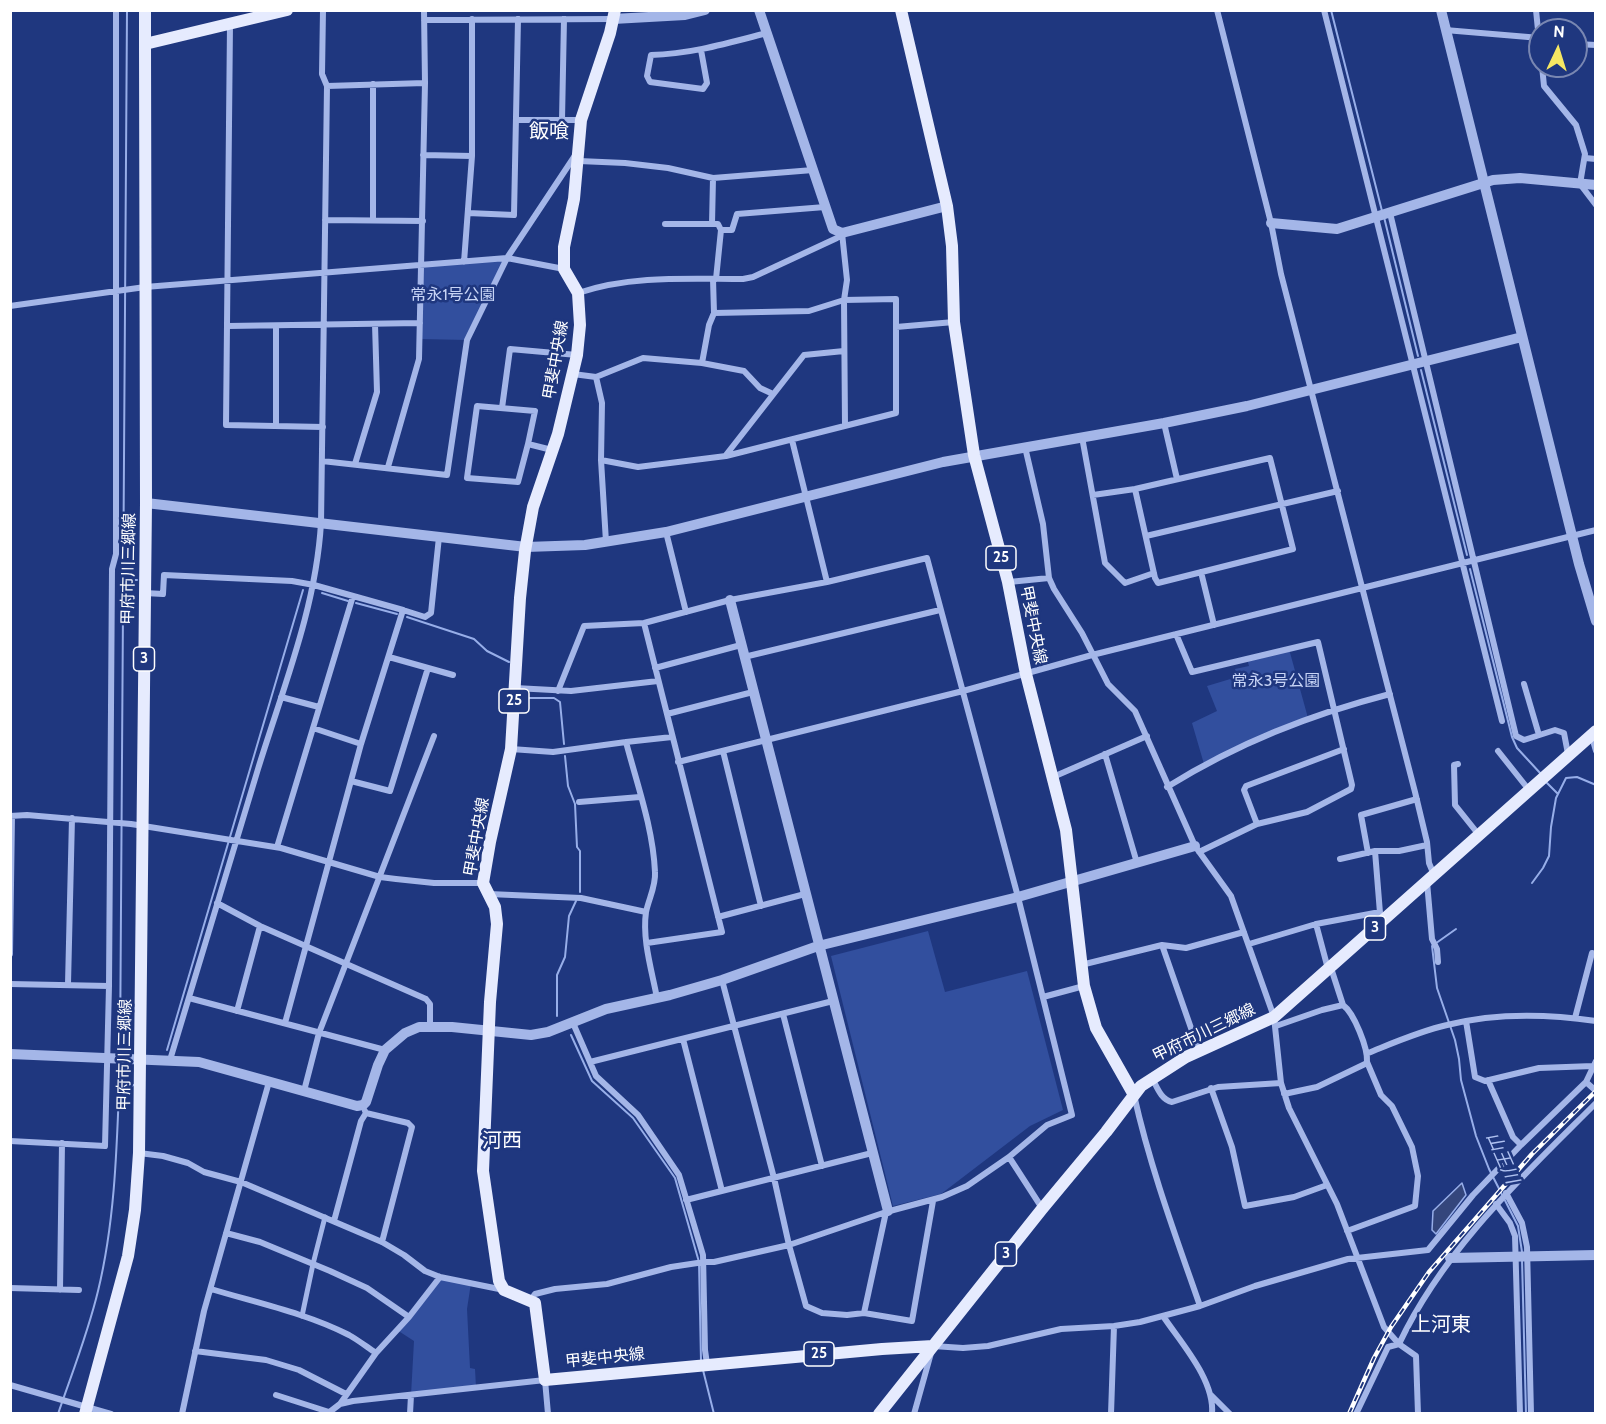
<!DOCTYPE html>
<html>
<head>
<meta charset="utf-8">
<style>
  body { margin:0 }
  #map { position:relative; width:1606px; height:1424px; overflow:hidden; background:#1f377f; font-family:Cabin,sans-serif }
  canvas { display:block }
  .frame { position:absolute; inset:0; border:12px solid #fff; pointer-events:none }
  .north { position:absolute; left:1528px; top:18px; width:60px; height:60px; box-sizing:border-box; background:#1f377f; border:2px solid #7987b2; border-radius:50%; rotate:4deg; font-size:16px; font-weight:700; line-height:24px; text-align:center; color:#fff }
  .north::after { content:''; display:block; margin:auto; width:21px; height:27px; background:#f6e763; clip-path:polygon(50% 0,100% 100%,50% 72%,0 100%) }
</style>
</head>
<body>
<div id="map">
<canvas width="1606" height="1424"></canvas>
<div class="frame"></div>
<div class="north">N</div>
</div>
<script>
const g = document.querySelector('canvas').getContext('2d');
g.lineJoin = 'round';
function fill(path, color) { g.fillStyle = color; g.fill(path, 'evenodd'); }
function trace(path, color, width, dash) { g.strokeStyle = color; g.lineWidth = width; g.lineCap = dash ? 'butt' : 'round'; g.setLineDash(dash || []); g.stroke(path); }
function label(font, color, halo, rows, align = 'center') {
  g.font = font + ' Cabin,"Noto Sans JP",sans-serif'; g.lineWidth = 5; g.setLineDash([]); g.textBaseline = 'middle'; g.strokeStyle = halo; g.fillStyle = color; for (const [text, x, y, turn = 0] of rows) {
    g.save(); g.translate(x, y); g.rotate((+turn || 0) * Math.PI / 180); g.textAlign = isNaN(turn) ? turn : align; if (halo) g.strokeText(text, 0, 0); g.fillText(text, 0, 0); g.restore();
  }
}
fill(new Path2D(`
  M507,258l-40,82 -47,-1 2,-74z
  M1289,649l19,69 -104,46 -12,-41 25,-12 -10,-25 30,-9 -2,-8 14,-3 -2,-7z
  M928,931l17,61 82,-21 36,139 -33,16 -89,68 -48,12 -62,-250z
  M440,1277l31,6 -4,26 3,59 5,1 1,18 -65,8 3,-54 -17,-11z`), '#324f9e');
const water = new Path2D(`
  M1462,1183l4,12 -30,39 -4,-4 1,-19z`);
fill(water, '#34467c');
trace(water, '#97aee9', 1.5);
trace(new Path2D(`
  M1331,10l51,201
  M1384,217l34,139
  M1421,370l46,185
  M1470,569l42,168 5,11 24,26
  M123,580h14
  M322,593l26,8
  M356,603l41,11
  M407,617l67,22 13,12 22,11
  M520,698h34l6,4 4,42
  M565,756l3,30 7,18 2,43 3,4v41
  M1547,783l11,11
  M1532,883l11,-15 6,-12 2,-29 5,-29 10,-20 11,-1 19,8
  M1456,929l-24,17 5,42 18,52 4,19 2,21 15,56 13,33 29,57 4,26
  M557,1016v-41l8,-18 4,-41 7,-15
  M571,1035l21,46 41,37 42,60 24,84 2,99
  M167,1050l136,-460
  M120,1055l7,-1045
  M119,1089l15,-4
  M1522,1260l4,154
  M703,1370l11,44
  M58,1414c14,-41 30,-81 40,-123 18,-74 19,-152 22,-228`), '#97aee9', 2);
trace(new Path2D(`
  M302,1316l11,-52 12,-47`), '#a4b6e8', 5);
trace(new Path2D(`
  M1217,10l54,213 10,51 134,518 12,50 2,21 5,12
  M1324,10l178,711
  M1536,10l4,40
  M424,20l189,-1
  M230,24l-4,401 97,2
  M1445,30l95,8
  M1576,44l20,1
  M701,50l6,33 -4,6 -53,-7 -3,-6 4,-21c40,-1 77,-12 116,-22
  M1542,66l2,20 32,39 9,29 -5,30 16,21
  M327,86l98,-3
  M517,120h64
  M562,120l2,-101
  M423,155l49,1
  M1585,158l11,1
  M579,161l46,2 43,5 45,10 100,-8
  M713,178l-1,46h6l3,6
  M468,213l46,2 4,-196
  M1390,213l126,523 8,4 31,-10 9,3 4,21
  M325,220l98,1
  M373,220v-136
  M665,224h47
  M842,233l5,47 -3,20 1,126
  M464,262l8,-106v-137
  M716,279l5,-49h11l5,-16 88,-7
  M578,293c53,-18 111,-14 165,-14l10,-2 84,-39 5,-5
  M10,306l135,-19 362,-29 57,11
  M228,326l192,-3
  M276,326v100
  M896,327l58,-5
  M702,363l7,-38 5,-12 -1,-34
  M573,374l23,3 47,-19 59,5 42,8 16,17 13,6
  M596,377l6,26 -1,57
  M502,408l8,-59 67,6
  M1164,423l13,56
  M1082,437l23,126 20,20 29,-10
  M792,440l35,142
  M528,444l7,-33 -58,-5 -10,72 51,4 10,-38 24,6
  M1025,447l18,77 6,54 5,11 28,44 26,51 27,27 60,135 36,50 43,121 7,66 8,25 48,96 47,123 15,17 17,12 2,58
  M726,455l78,-100 40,-4
  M322,461l125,14 20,-135 40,-82 69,-104
  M355,464l22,-72 -2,-68
  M388,467l31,-108 6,-276 -1,-73
  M1093,495l42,-6 135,-31 23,91 -135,34 -3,-5 -20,-89
  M666,532l20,80
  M1146,536l192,-45
  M606,542l-5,-82 37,7 88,-11 170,-43v-114l-52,1 -35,11 -95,2
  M1201,572l13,53
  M1009,582l40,-4
  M145,593l18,1 1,-19 128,6 22,4 89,25 -42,134 -76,279
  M403,610l22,7 6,-4 8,-76
  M644,623l78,309 -75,11
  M1176,634l16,38 126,-30 34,143 -1,4 -44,23 -50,12 -58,28
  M389,657l64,18
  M744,657l196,-47
  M655,668l86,-23
  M1524,684l15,51
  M515,688l56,3 87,-10
  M281,697l38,10
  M667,714l86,-22
  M313,728l48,16
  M1591,734l5,17
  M626,742c11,42 27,86 29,130 1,14 -6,26 -9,40 -4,28 6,59 11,86
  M511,749l42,3 73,-10 46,-5
  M723,751l38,155
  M1498,751l31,39
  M1105,754l32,109
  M678,762l285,-71 129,-36 504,-125
  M1458,764l-4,1 1,40 24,30
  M1053,777l94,-41
  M351,781l39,10 38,-123
  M1167,787c71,-44 142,-72 223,-93
  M579,802l61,-5
  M10,816l17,-1 104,9 150,24 99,29 16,2 38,4h49
  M1257,824l-13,-34 2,-4 98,-37
  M277,847l76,-251
  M1375,851l5,62
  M1368,853l-7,-38 56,-16
  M1340,859l35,-8h24l28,-6
  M1427,882l5,57 5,10 1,13
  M489,894l92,4 65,14
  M217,903l43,23 166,73 4,5v22
  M718,917l87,-23
  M1316,924l12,45
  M1249,944l67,-20 64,-12
  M1162,945l37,106
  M10,954l2,-138
  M1081,965l81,-20 24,3 58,-16
  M1331,968l12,37
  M722,980l52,198 15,67 17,61 16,7 25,2 17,-2 48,8 21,-120
  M10,984l99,2
  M68,984l4,-166
  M1043,997l41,-11
  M189,998l196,52
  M237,1011l23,-85
  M783,1014l39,152
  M1575,1018l17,-65
  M1466,1021l9,56 10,4 54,-13 54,-2
  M573,1023l23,53 42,39 41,60 24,80 2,95 2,14
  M1276,1026l46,-16 21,-5c11,8 25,43 24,57l-2,2 -48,23 -33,7
  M683,1039l39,152
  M1368,1053c25,-10 52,-22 79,-28 47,-12 101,-11 149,-4
  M170,1060c30,-97 58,-194 88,-291 25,-81 58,-161 63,-246l6,-437 -5,-12 1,-64
  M590,1062l243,-61
  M1152,1078c5,9 9,22 20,24l46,-15 63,-4
  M1488,1080l25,57 8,8
  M1586,1082l10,9
  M1211,1088l21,59 13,59 49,-9 33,-12
  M304,1091l15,-58 115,-297
  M1134,1095c16,72 42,142 66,211
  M366,1113l42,10 4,4 -30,115
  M10,1141l95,5 4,-160 3,-417 4,-15v-544
  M139,1153l24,3 25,7 16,9 37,10 141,60 22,13 21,16 15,6 64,13
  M1009,1157l33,51
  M1506,1193l16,30 5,24 4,167
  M686,1200l186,-47
  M1496,1204l14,19 5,13 5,178
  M334,1221l27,-100 5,-8 -1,-2
  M1347,1231l68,-25 3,-30 -6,-29 -20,-41 -11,-11 -14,-33
  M226,1233l34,9 70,29 37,17 42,29
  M10,1288l69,2
  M211,1289c46,14 95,24 138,46 9,5 18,12 27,18
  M60,1290l2,-147
  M530,1301l5,-7 20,-5 52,-5 64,-17 33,-5h10l75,-17 97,-33 56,-15 25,-11 42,-29 38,-32 25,-10 -54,-218 -91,-339 -100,24 -97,18 -86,23 -60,3 -26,65
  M864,1313l22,-101
  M1163,1316c18,27 52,64 49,98
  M195,1351l71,9 33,10 47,24
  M10,1385l101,29
  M276,1395l53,17
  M1211,1395l19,19
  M340,1404l36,-51 33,-36 31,-40
  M182,1414l22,-103 65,-229
  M327,1414l13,-10 13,-3 192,-21 3,34
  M410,1414l1,-19
  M914,1414l19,-68 30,2 25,-2 73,-17 53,-3 26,-4 60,-16 55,-20 93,-27 80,-9 45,-55 48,-50 65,-63 10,-21
  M1111,1414l3,-88
  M1356,1414l32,-67 11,-3c45,-95 123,-167 197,-241`), '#a4b6e8', 6);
trace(new Path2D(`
  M759,10l74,219 9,4 105,-27
  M1441,10l138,554 17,57
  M613,19l72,-4 20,-5
  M1271,223l66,6 156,-49 27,-2 76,7
  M146,503l380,44 59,-2 81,-13 277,-70 221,-39 83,-17 275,-69
  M730,600l158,611
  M10,1054l189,8 158,44 6,-1 3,-3 12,-37 7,-15 20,-17 14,-6h33l79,8 17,-3 58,-23 64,-14 52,-15 96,-34 200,-49 177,-51
  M1450,1258l146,-3`), '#a4b6e8', 10);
trace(new Path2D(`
  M615,10l-5,23 -29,87 -7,79 -10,48v22l14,24 2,32 -3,30 -19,79 -25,73 -8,44 -5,47 -9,151 -21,93 -7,41 12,24 2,17 -7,78 -7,169 16,110 5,9 31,13 10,77 337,-31 51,-3
  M901,10l46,196 5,40 2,76 20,133 34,127 18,92 40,156 18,156 12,42 38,67
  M145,44v-34
  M85,1414l43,-158 7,-46 4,-57 7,-650 -1,-459 142,-34
  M879,1414l163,-205 64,-77 35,-46 45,-29 88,-40 322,-286`), '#e6ebfe', 12);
const rail = new Path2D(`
  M1349,1414l25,-56 17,-31 38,-55 103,-118 64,-63`);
trace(rail, '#fff', 4.5);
trace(rail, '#1f377f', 2, [7]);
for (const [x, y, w] of [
  [1001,558,30],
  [144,659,21],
  [514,701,30],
  [1375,928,21],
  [1006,1254,21],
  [819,1354,30]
]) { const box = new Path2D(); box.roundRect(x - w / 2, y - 12, w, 24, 4.5); g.fillStyle = '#1f377f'; g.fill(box); trace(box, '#fff', 1.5); }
label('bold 15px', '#fff', null, [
  ["25",1001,558],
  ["3",144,659],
  ["25",514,701],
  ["3",1375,928],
  ["3",1006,1254],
  ["25",819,1354]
]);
label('16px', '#c7d4f6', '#1f377f', [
  ["常永1号公園",453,295],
  ["常永3号公園",1276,681]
]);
label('16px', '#fff', '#1f377f', [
  ["甲斐中央線",556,360,-80],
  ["甲府市川三郷線",129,569,-89],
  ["甲斐中央線",1033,625,79],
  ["甲斐中央線",477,837,-80],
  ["甲府市川三郷線",1204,1033,-26],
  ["甲府市川三郷線",125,1055,-89],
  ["甲斐中央線",605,1358,-6]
]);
label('italic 18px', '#afc1f0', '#1f377f', [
  ["山王川",1502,1158,66]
]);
label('20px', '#fff', '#1f377f', [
  ["飯喰",549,132],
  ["河西",502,1141],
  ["上河東",1441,1325]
]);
</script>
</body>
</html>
